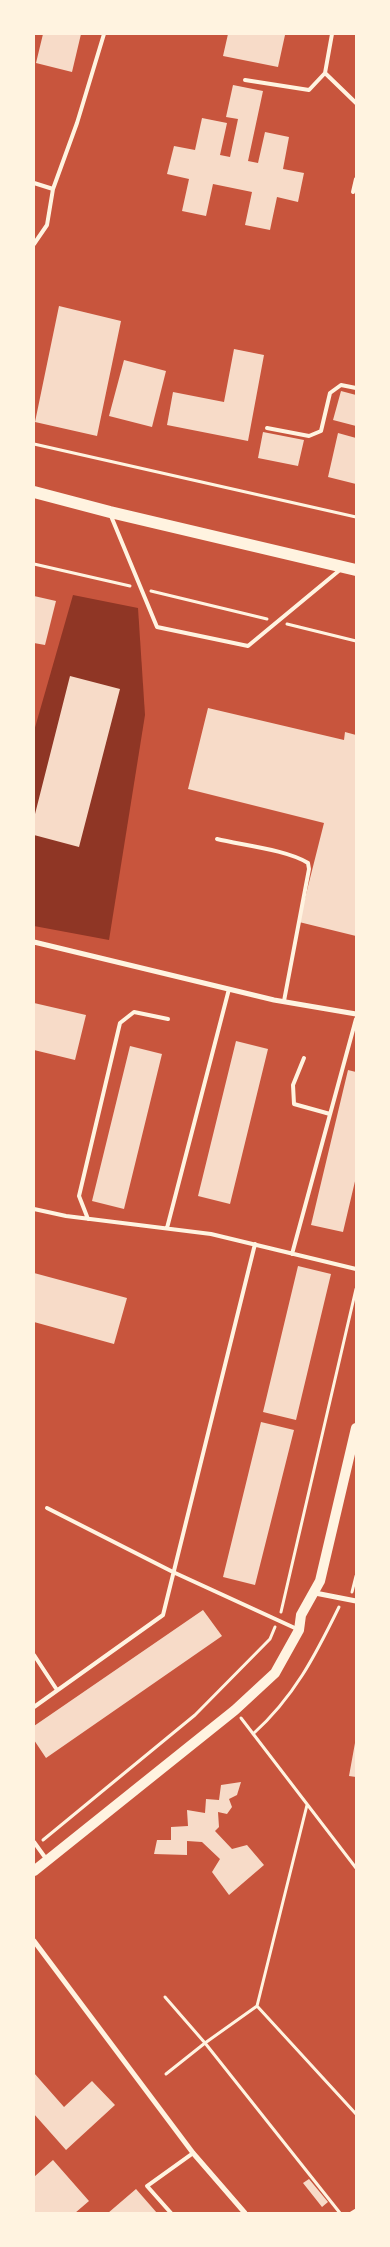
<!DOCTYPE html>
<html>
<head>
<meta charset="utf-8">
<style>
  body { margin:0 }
  #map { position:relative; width:390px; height:2247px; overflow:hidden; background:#c8553d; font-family:"Noto Sans",sans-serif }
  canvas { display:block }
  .frame { position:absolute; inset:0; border:35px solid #fff3e0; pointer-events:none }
</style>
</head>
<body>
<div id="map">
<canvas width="390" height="2247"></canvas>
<div class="frame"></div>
</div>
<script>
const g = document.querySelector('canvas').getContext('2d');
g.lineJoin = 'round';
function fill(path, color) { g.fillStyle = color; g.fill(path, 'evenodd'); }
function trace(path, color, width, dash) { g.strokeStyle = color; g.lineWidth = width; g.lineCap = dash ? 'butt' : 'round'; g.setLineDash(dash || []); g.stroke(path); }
fill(new Path2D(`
  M73,595l65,13 7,107 -36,225 -75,-14v-195z`), '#8f3625');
fill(new Path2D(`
  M43,34h38l-9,38 -36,-9z
  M228,34l57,1 -7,32 -55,-11z
  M233,85l30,6 -15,70 10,2 7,-31 24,5 -6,32 21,4 -6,29 -21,-5 -7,33 -25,-5 7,-33 -39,-8 -7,32 -24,-5 7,-32 -22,-5 7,-28 21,4 7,-32 25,5 -7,32 10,2 8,-38 -12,-2z
  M59,306l62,15 -24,115 -62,-14z
  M234,349l30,6 -16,86 -81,-16 6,-33 51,10z
  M124,360l42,11 -14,56 -43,-11z
  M341,391l15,4v31l-23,-6z
  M263,432l41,8 -6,26 -40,-8z
  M338,433l18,5v46l-28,-7z
  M34,596l22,5 -11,44 -11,-2z
  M70,676l50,13 -41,158 -45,-12v-17z
  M208,708l136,32 1,-8 11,3v201l-57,-14 25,-99 -136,-34z
  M34,1003l52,12 -11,45 -41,-10z
  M236,1041l32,8 -38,155 -32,-8z
  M130,1046l32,8 -38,155 -32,-8z
  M348,1070l8,2v105l-13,55 -32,-7z
  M298,1266l33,8 -35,146 -33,-8z
  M34,1273l93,25 -13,46 -80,-22z
  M261,1422l33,8 -39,155 -32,-8z
  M203,1610l19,26 -176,122 -12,-18v-14z
  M355,1743h1v34l-7,-1z
  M241,1782l-4,13 -8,4 3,8 -5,7 -9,-2 1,15 -4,4 17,18 15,-4 17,20 -35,30 -17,-23 8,-13 -18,-17 -15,-1v14l-33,-1 3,-14h14v-13l17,-1 -1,-16 18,3 1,-14 13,1 2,-15z
  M34,2073l30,34 28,-26 23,24 -49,45 -32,-36z
  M53,2160l36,41 -14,12h-41v-36z
  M309,2179l19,23 -6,5 -19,-24z
  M136,2189l21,24h-49z`), '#f7dbc8');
trace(new Path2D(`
  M34,444l322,73
  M34,564l96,22
  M151,591l116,28
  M287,624l69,17
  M352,1592l4,-16
  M281,1612l75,-323
  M241,1718l115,150
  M253,1734c41,-37 62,-78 86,-127
  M43,1840l152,-125 75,-76 5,-12
  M165,1997l40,46 135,170
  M257,2006l99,108
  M166,2074l39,-31 52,-37 50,-201
  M351,2213l5,-3`), '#fff3e0', 3);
trace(new Path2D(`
  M325,73l31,30
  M245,80l64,10 16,-17 7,-39
  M34,183l19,6
  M353,192l3,-13
  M34,244l13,-19 6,-36 24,-66 27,-89
  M267,428l42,8 12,-5 9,-38 11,-8 15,3
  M111,516l46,111 91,19 93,-77
  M217,839c25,6 71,11 91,24l1,6 -25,132
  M304,1058l-11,27 1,19 36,10
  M34,1209l32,7 145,18 145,35
  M88,1219l-9,-23 41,-173 14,-11 34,7
  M167,1228l62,-239
  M292,1254l64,-235
  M47,1508l126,64 124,57
  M34,1655l23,35
  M34,1707l129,-92 92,-371
  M34,1842l13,18
  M171,2213l-24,-27 46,-33`), '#fff3e0', 4);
trace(new Path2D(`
  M34,942l240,58 82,14
  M315,1593l41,8
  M34,1941l159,212 52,60`), '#fff3e0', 5);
trace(new Path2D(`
  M34,1871l201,-161 40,-37 24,-43 2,-15 19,-34 36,-153`), '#fff3e0', 10);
trace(new Path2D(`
  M34,492l76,20 246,58`), '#fff3e0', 12);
</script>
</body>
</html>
